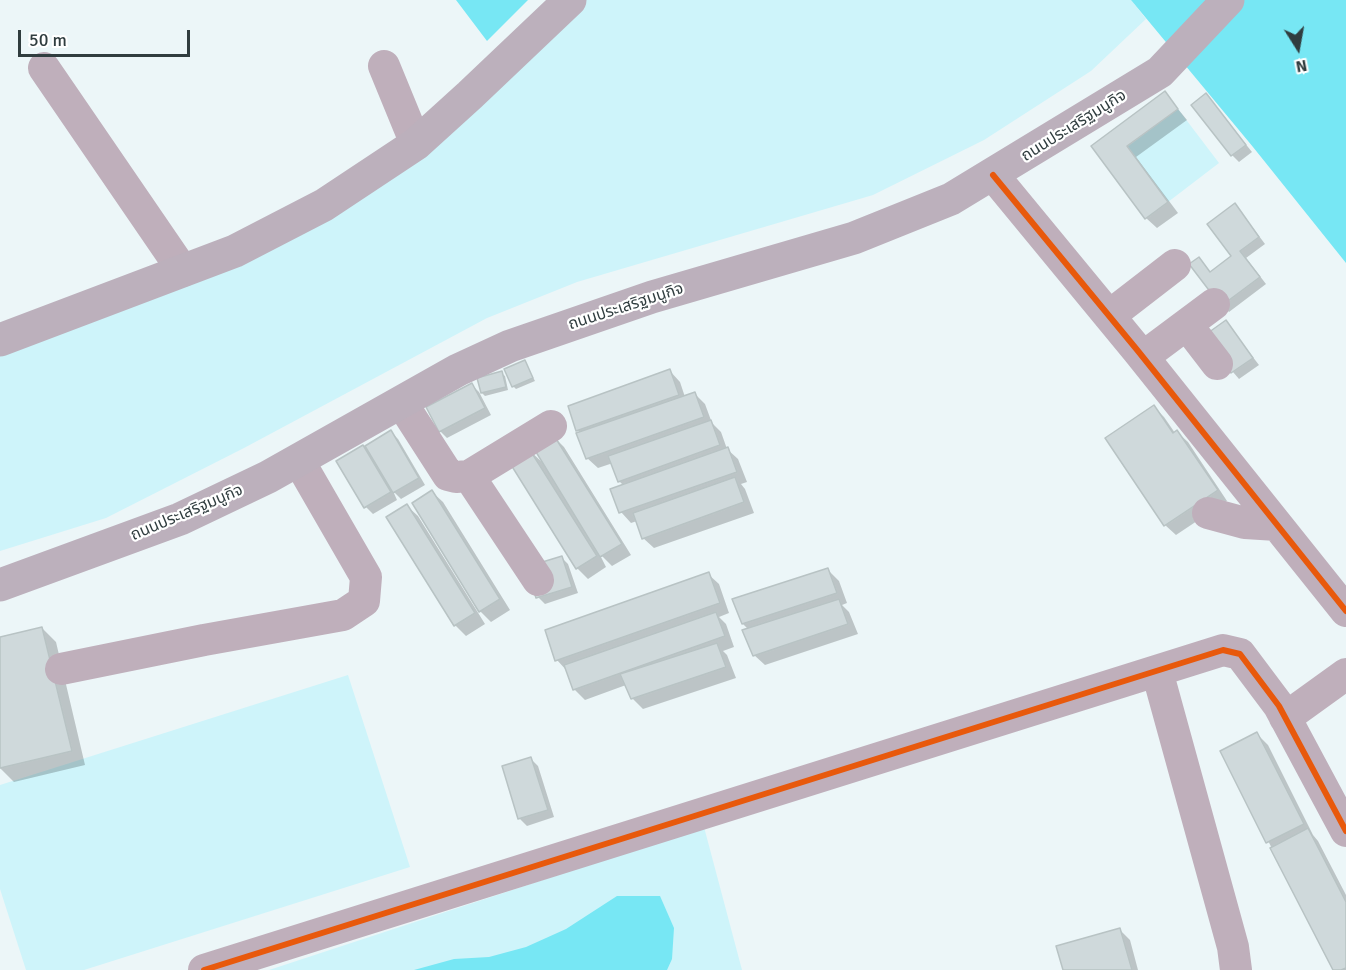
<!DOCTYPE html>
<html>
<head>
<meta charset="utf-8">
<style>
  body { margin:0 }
  #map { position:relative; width:1346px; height:970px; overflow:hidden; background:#ecf6f8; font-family:Signika,sans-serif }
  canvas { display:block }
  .north { position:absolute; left:1268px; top:18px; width:60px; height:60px; -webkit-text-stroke:4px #fff; paint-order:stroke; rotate:169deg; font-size:16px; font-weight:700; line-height:24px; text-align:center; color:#303d3f }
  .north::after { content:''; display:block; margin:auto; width:21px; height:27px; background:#303d3f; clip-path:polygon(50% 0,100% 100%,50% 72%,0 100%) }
  .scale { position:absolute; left:18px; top:30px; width:172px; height:27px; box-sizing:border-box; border:3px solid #303d3f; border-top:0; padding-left:8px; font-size:18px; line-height:21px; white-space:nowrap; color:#303d3f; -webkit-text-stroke:4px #fff; paint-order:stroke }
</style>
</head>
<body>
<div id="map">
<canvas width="1346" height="970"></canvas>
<div class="north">N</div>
<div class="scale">50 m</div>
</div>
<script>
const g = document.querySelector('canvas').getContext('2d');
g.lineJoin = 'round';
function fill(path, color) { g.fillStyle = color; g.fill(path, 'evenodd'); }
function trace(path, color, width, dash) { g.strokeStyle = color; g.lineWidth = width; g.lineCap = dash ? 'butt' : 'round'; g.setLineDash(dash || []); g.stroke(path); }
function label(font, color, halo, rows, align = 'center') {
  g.font = font + ' Signika,"Noto Sans Thai",sans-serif'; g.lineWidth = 4.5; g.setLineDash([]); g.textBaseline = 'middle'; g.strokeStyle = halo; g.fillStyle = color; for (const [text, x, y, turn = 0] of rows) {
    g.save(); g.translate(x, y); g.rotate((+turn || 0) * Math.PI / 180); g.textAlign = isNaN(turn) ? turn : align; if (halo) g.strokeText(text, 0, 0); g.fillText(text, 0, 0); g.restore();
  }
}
fill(new Path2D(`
  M554,0h577l15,19 -55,52 -107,69 -111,55 -296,87 -90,36 -243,130 -138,70 -106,33v-202l303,-124z
  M1178,109l41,54 -51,39 -41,-55z
  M348,675l62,192 -326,103h-58l-26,-81v-104z
  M704,827l38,143h-473z`), '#cef4fa');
fill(new Path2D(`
  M456,0h72l-41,41z
  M1131,0h215v263l-93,-116z
  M617,896h43l14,32 -2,31 -5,11h-253l40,-11 35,-2 37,-10 40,-18z`), '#77e7f4');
fill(new Path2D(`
  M1165,93l22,27 -51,37 42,56 -21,15 -11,-10 -53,-72z
  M1212,102l40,50 -13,10 -7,-7z
  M1241,212l24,32 -19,14 20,26 -37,28 -7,-7 -23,-46 12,14 22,-16z
  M1226,322l33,43 -20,14 -6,-7z
  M525,362l10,19 -19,8 -3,-3z
  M670,371l10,11 5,15 9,-4 11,11 7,19 9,9 6,17 11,10 9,23 -6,2 4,5 9,24 -100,35 -11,-10 -6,-17 -6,2 -10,-11 -9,-23 11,-4 -4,-4 -6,-18 -15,5 -11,-10 -6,-24 -3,-4z
  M501,373l4,3 3,14 -23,6 -3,-3 -4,-14z
  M472,385l7,7 12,23 -44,23 -7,-7z
  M1154,407l10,10 11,16 2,-1 11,10 39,59 -51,34 -11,-10z
  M391,432l7,7 27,46 -24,14 -8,-8 4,9 -24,14 -7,-7 -2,-59z
  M553,436l11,11 67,108 -19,11 -13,-13 7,14 -18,12 -11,-11 -49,-119 15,14z
  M432,492l11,10 67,108 -19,12 -11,-11 -66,-108z
  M407,506l11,10 67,108 -19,12 -11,-11z
  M561,557l7,7 10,29 -33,11 -7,-7z
  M828,570l11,11 8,22 -5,2 7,7 9,22 -93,31 -11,-10 -5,-25 -6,-6 -9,-24z
  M708,574l11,10 10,29 -10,4 7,7 8,23 -11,4 4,4 9,23 -93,31 -11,-11 -6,-13 -41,15 -11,-11 -7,-18 -10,-11z
  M42,628l14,14 29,123 -71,17 -14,-14v-130z
  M1257,734l11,11 45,90 5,6 28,54v75h-11l-113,-218z
  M531,759l7,7 16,51 -27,9 -7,-7 -16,-52z
  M1119,929l11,11 8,30h-74z`), '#0003');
const building = new Path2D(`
  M1165,91l13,18 -51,37 41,56 -23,17 -54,-73z
  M1206,93l40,52 -15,11 -40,-51z
  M1235,203l24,34 -19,14 20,26 -39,29 -32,-42 10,-7 11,15 21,-16 -24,-32z
  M1226,320l27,38 -22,15 -26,-38z
  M525,360l8,18 -21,9 -8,-18z
  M670,369l9,26 -103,36 -8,-25z
  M502,371l4,16 -25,6 -4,-15z
  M472,383l13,25 -46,24 -13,-25z
  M695,392l9,25 -118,42 -10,-26z
  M1154,405l19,28 4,-3 41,60 -54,36 -59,-88z
  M711,420l9,25 -102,37 -10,-26z
  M391,430l28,48 -26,15 -28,-47z
  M553,434l69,110 -22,13 -67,-110z
  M363,445l28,47 -27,16 -28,-47z
  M528,447l69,109 -21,13 -68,-109z
  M728,447l9,25 -118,41 -9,-24z
  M735,477l9,25 -102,37 -9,-26z
  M432,490l68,109 -21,13 -67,-109z
  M407,504l68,109 -21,13 -68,-109z
  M562,556l10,31 -36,11 -10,-31z
  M828,568l9,25 -95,31 -10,-25z
  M709,572l11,31 -165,58 -10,-31z
  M839,599l9,25 -95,32 -11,-26z
  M716,612l9,24 -152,54 -9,-25z
  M42,627l30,124 -72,17v-131z
  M717,643l9,24 -95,32 -11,-25z
  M1257,732l47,92 -38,19 -46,-92z
  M531,757l17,53 -30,9 -16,-53z
  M1308,828l38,74v66l-5,2h-8l-63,-122z
  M1120,928l12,42h-69l-7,-24z`);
fill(building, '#cfd9db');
trace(building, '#b8c3c4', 1.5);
trace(new Path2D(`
  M384,66l32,78
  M44,68l139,203
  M993,175l145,176 208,260
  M1109,316l66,-51
  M1187,325l30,39
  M1143,357l71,-53
  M401,402l47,73 8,2 13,-1 69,104
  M469,476l82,-50
  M1208,513l37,10 32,2
  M61,669l143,-29 139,-25 21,-14 2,-24 -67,-116
  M1157,671l76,276 3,23
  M1285,718l61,-44
  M204,970l1019,-320 17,4 39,52 67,125`), '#bfafbb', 32);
trace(new Path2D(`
  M0,340l235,-89 89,-46 92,-61 54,-49 100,-95
  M0,585l180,-66 88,-42 190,-107 52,-24 142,-49 202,-59 97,-39 209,-127 68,-72`), '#bcb0bc', 33);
trace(new Path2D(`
  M993,175l145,176 208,260
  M204,970l1019,-320 17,4 39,52 67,125`), '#e8590c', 6);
label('16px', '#303d3f', '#fff', [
  ["ถนนประเสริฐมนูกิจ",1074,126,-32],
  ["ถนนประเสริฐมนูกิจ",626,307,-18],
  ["ถนนประเสริฐมนูกิจ",187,513,-23]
]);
</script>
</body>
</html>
